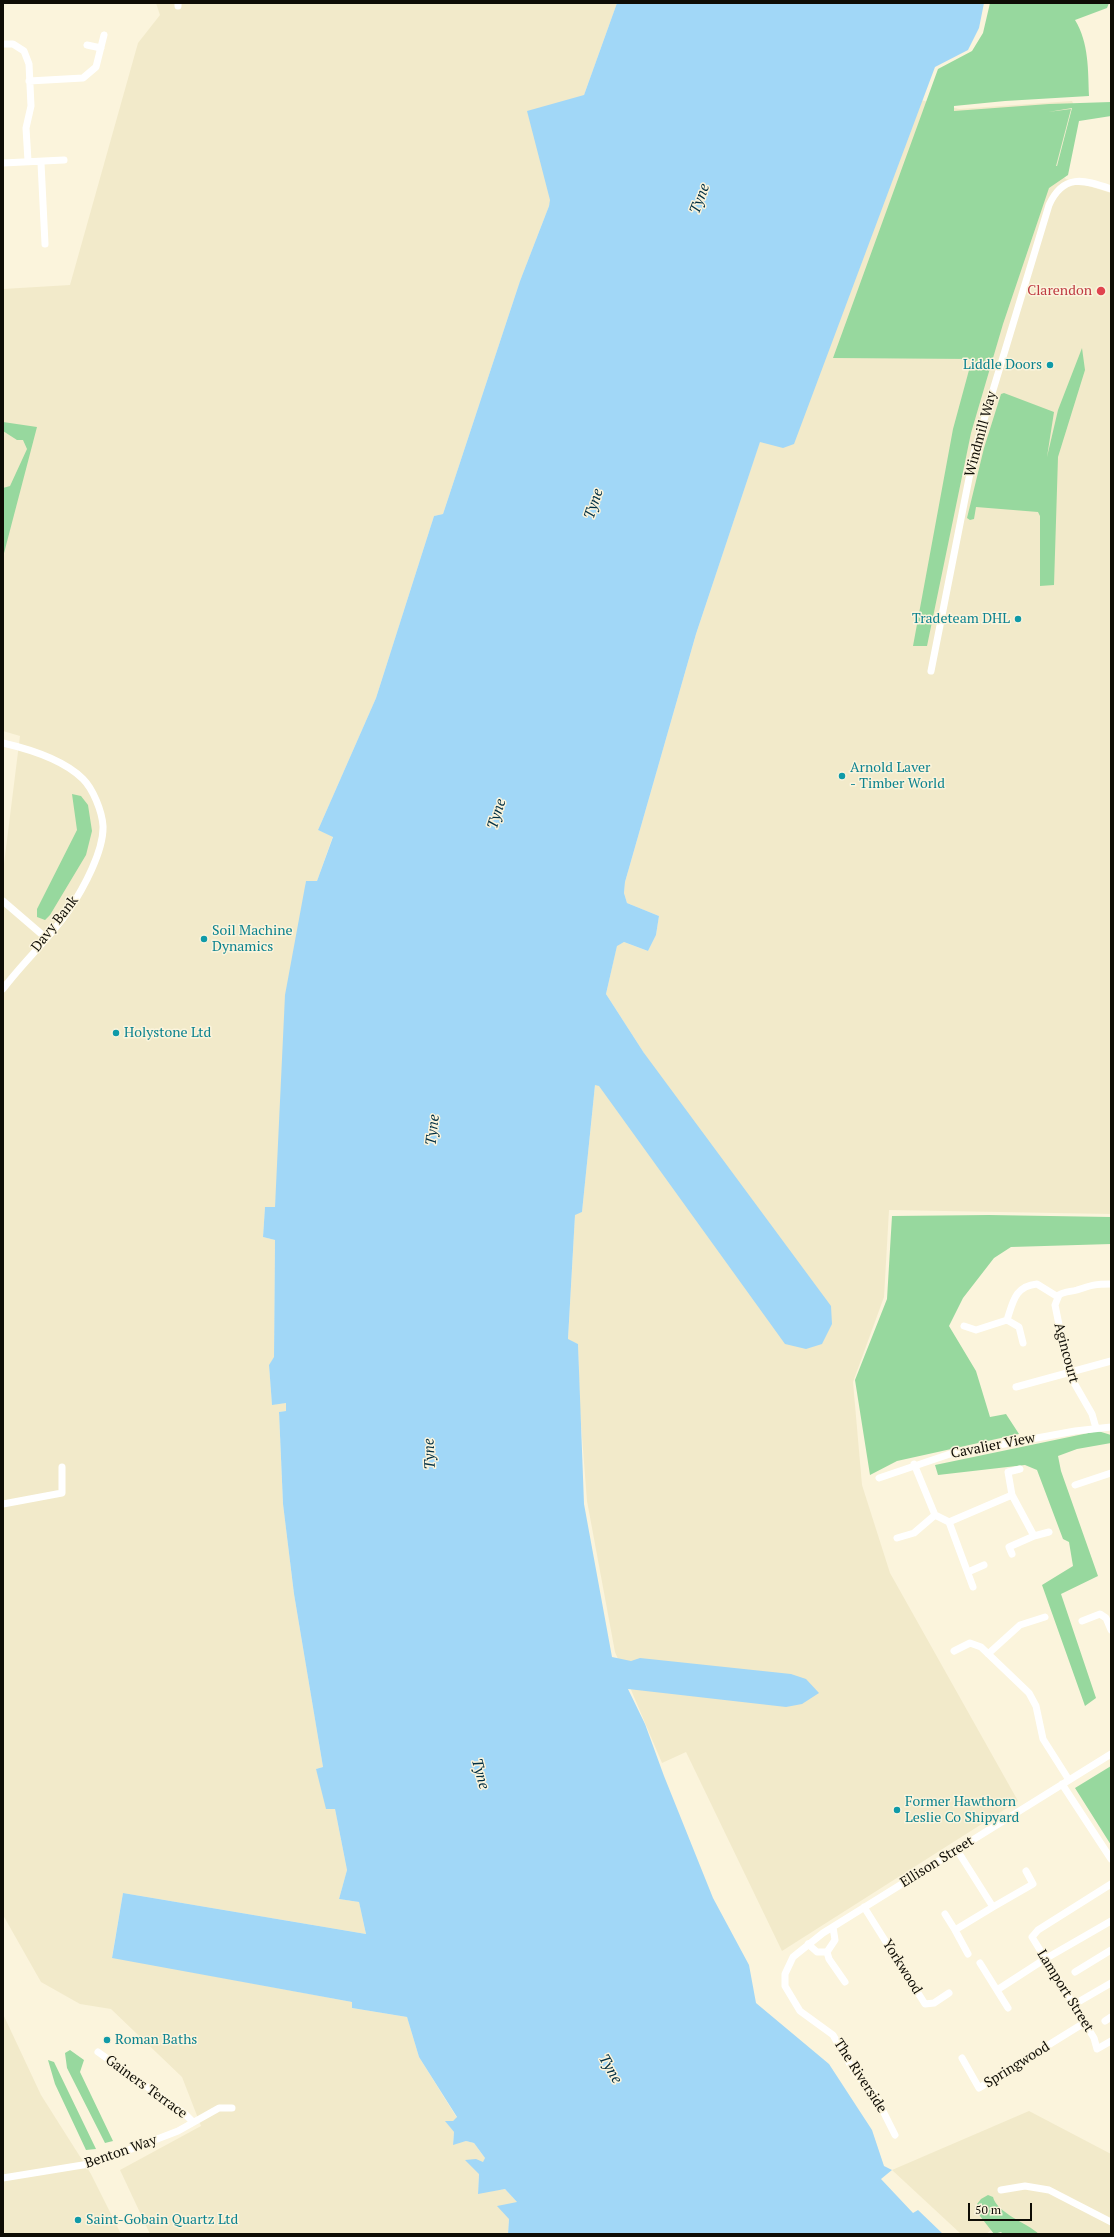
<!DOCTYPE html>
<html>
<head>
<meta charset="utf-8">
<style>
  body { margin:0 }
  #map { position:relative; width:1114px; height:2237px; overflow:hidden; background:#fbf4dc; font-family:"PT Serif",serif }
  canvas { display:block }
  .frame { position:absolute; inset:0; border:4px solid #0e0c05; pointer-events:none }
  .scale { position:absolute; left:968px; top:2203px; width:64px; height:18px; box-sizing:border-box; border:2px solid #0e0c05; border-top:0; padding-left:5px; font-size:12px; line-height:14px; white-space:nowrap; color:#0e0c05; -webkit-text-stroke:3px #fbf4dc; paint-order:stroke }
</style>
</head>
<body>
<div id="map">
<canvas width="1114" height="2237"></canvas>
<div class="frame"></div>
<div class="scale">50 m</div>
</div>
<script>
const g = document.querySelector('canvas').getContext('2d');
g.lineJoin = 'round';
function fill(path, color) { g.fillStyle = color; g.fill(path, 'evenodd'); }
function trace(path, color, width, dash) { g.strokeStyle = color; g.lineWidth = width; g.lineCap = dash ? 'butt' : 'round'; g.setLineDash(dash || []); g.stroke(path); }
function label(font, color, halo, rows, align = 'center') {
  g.font = font + ' "PT Serif",serif'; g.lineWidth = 3; g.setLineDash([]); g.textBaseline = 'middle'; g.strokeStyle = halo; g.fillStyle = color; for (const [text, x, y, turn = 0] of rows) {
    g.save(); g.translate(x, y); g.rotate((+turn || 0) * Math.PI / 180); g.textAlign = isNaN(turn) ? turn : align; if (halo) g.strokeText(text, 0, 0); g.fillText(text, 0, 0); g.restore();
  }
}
fill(new Path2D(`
  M156,3h461l-33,92 -35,111 -29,75 -77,233 -9,2 -58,182 -58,132 15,6 -16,45h-11l-31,326h-10l-2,30 12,3 -1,118 -5,7 3,39 14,-1v8l-7,1 4,92 11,90 29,173 -7,2 19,40 12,61 -8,29 20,3 7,32 -243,-41 -11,64 240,45v6l55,9 12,40 38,61 -4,3h-7l8,11 -1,12 13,-3 8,2 11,15 -6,16 -1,19 27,-4 13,14 -9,16 -1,15h-358l-30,-64 81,-44 -19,-49 -71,-68 -31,-5 -39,-22 -38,-67v-923l4,-10 -4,-2v-108l17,-136 -17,-5v-442l67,-4 68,-242 22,-28z
  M890,93l69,16 113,-8 1,2 -17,66 10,10 45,14v1021l-222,-4 -5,87 -31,85 9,103 28,88 128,228 -236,150 -96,-199 -24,11 -47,-111 -28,-151 -7,-90 -2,-67 -10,-4 7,-126 7,-2 13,-127 49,-32 -38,-59 11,-49 7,-3 24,9 8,-16 3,-19 -32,-13 -3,-10 1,-11 71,-248 64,-193z
  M3,2014l38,81 50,79 30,60h-118z
  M1029,2111l82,43v80h-83l-25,-13 -17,13h-25l-69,-64z`), '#f2eaca');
fill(new Path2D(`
  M990,3h119l-2,5 -32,12c14,23 13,50 14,76l-84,5 -51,5v5l95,-7 62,-2v14l-32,5 -11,54 -19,13 -46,136 -32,109 -44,213h-14l40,-217 19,-70 -139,-1 105,-289 34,-18 11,-18zM1072,108l-15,58h-1l15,-57 -23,3z
  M1082,348l3,22 -27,87 -4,128 -14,1v-70l-2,-4 -62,-5 -2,12 -4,1 -3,-2 17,-70 17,-54 3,-1 50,19 -7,45 11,-47z
  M3,422l34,5 -34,130v-69l7,-2 17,-37 -4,-9h-6l-14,-9z
  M72,794l9,2 7,9 4,26 -6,24 -36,60 -5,5 -8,-3v-8l40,-79z
  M989,1215l122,2v27l-100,3 -17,11 -31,40 -14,28 27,45 14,46 16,-3 13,20 -122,27 -27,14 -15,-95 32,-81 5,-83z
  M1098,1431l13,4v8l-34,6 -19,7 3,15 37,105 -37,18 35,104 -11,8 -43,-121 31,-19 -4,-24 -6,-3 -26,-69 -12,-5 -87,10 -3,-10z
  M1111,1766v79l-36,-57z
  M70,2050l14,10 -4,12 33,69 -8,2 -38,-75 -2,-15z
  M48,2060l6,2 42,87 -10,1 -31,-66z
  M988,2195l5,2c4,16 34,26 46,37h-36l-2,-2 -7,2 -14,-18 -3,-12 4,-5z`), '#97d89e');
fill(new Path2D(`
  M617,3h367l-5,25 -11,22 -33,17 -141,377 -11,4 -23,-6 -64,192 -71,248 -1,11 3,10 32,13 -3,19 -8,16 -24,-9 -7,4 -11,48 38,59 187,253 1,18 -10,20 -16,5 -21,-5 -186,-258 -4,-1 -13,127 -7,3 -7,124 10,5 6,160 28,153 19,4 9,-3 151,16 15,5 13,14 -17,11 -16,3 -158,-18 17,35 19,52 49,122 36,67 7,38 73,61 43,66 12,36 8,4 -11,9 32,34 5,-3 25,24h-435l1,-15 -12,-13 20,-4 -12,-13 -27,5 1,-20 -14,-14 11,-1 7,3 2,-4 -11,-15 -8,-2 -13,4 1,-13 -9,-11h8l4,-4 -38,-60 -12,-40 -55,-9v-6l-240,-44 11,-65 243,41 -7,-32 -20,-3 8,-29 -12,-61h-9l-10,-40 7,-2 -29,-173 -11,-90 -4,-92 7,-1v-8l-14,2 -3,-40 5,-8 1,-117 -12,-3 2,-30h10l10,-212 21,-114h11l16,-44 -15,-7 58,-132 58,-182 9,-2 77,-233 29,-75 1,-6 -23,-89 57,-16z`), '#a1d7f7');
trace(new Path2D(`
  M178,3v3
  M3,44h10l11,7 5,13 2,42 -5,22 2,33
  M87,45l14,3
  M29,81l54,-3 13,-11 8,-32
  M3,163l61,-3
  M41,163l4,81
  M931,671l43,-218 75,-248c14,-31 34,-26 62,-16
  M3,743c26,6 60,16 80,36 10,10 19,32 20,47 1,25 -20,63 -34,84 -19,28 -46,52 -66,79
  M3,901l43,37
  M1007,1320c6,-18 8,-34 30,-36l21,13
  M964,1326l12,4 31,-10 12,7 4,16
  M1016,1387l95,-26
  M1096,1428l-4,-14 -23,-40 -14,-69 4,-10c6,-4 11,-3 18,-5 15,-5 18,-6 34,-6
  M914,1464l21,51 14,7 63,-27 22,41 -25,11 3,7
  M879,1478l71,-24 125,-23 36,-4
  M1075,1485l36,-12
  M1012,1495l-4,-23 12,-3
  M3,1504l59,-11v-26
  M949,1522l24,65
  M1034,1536l15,-4
  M897,1538l17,-5 21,-18
  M968,1572l16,-7
  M1082,1621l18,-7 6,4 5,12
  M954,1651l16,-8 11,4 48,46 7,13 7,33 26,41
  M988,1654l32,-29 25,-8
  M1062,1784l49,75
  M957,1850l36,57 -38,23 13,24
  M1111,1884l-73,46 -6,7 62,101 3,11 14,-8
  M864,1907l61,97 9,-1 15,-10
  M993,1907l40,-23 -7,-13
  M945,1914l10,16
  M808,1944l9,8h10l8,-12 -2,-13
  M827,1952l2,7 16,23
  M980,1963l28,45
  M1075,1972l36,-22
  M997,1990l48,-31 66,-38
  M1073,2005l38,-22
  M1105,2021l6,-4
  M98,2052l86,61 9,9
  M962,2058l17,30 105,-65
  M895,2135l-20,-40 -20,-22 -22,-38 -33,-24 -15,-25v-12l8,-17 30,-24 288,-179
  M3,2178l92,-15 83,-32 41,-23h13
  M1001,2190l24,-4 24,4 62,32`), '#fff', 7);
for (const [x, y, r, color] of [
  [1101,291,5,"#e0444e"],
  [1050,365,4,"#0f9aa8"],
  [1018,619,4,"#0f9aa8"],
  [842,776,4,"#0f9aa8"],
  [204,939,4,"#0f9aa8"],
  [116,1033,4,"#0f9aa8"],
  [897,1810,4,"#0f9aa8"],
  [107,2040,4,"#0f9aa8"],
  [78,2220,4,"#0f9aa8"]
]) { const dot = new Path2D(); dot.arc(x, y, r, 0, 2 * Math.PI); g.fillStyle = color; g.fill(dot); trace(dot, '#fbf4dc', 1.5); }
label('14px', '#be3a42', '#fbf4dc', [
  ["Clarendon",1092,291]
], 'right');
label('14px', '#0d838f', '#fbf4dc', [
  ["Liddle Doors",1042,365,"right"],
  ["Tradeteam DHL",1010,619,"right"],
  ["Arnold Laver",850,768],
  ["- Timber World",850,784],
  ["Soil Machine",212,931],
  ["Dynamics",212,947],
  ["Holystone Ltd",124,1033],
  ["Former Hawthorn",905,1802],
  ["Leslie Co Shipyard",905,1818],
  ["Roman Baths",115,2040],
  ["Saint-Gobain Quartz Ltd",86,2220]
], 'left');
label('14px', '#0e0c05', '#fbf4dc', [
  ["Windmill Way",981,434,-75],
  ["Davy Bank",55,924,-52],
  ["Agincourt",1066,1353,75],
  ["Cavalier View",993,1446,-11],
  ["Ellison Street",937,1862,-32],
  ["Yorkwood",902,1967,58],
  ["Lamport Street",1065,1991,58],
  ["Springwood",1017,2065,-32],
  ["The Riverside",860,2076,57],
  ["Gainers Terrace",146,2087,36],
  ["Benton Way",121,2152,-19]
]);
label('italic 15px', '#012f43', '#fbf4dc', [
  ["Tyne",700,199,-69],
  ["Tyne",594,504,-72],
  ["Tyne",497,814,-73],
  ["Tyne",433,1130,-84],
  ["Tyne",430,1454,-93],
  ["Tyne",480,1774,75],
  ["Tyne",610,2069,60]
]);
</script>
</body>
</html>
